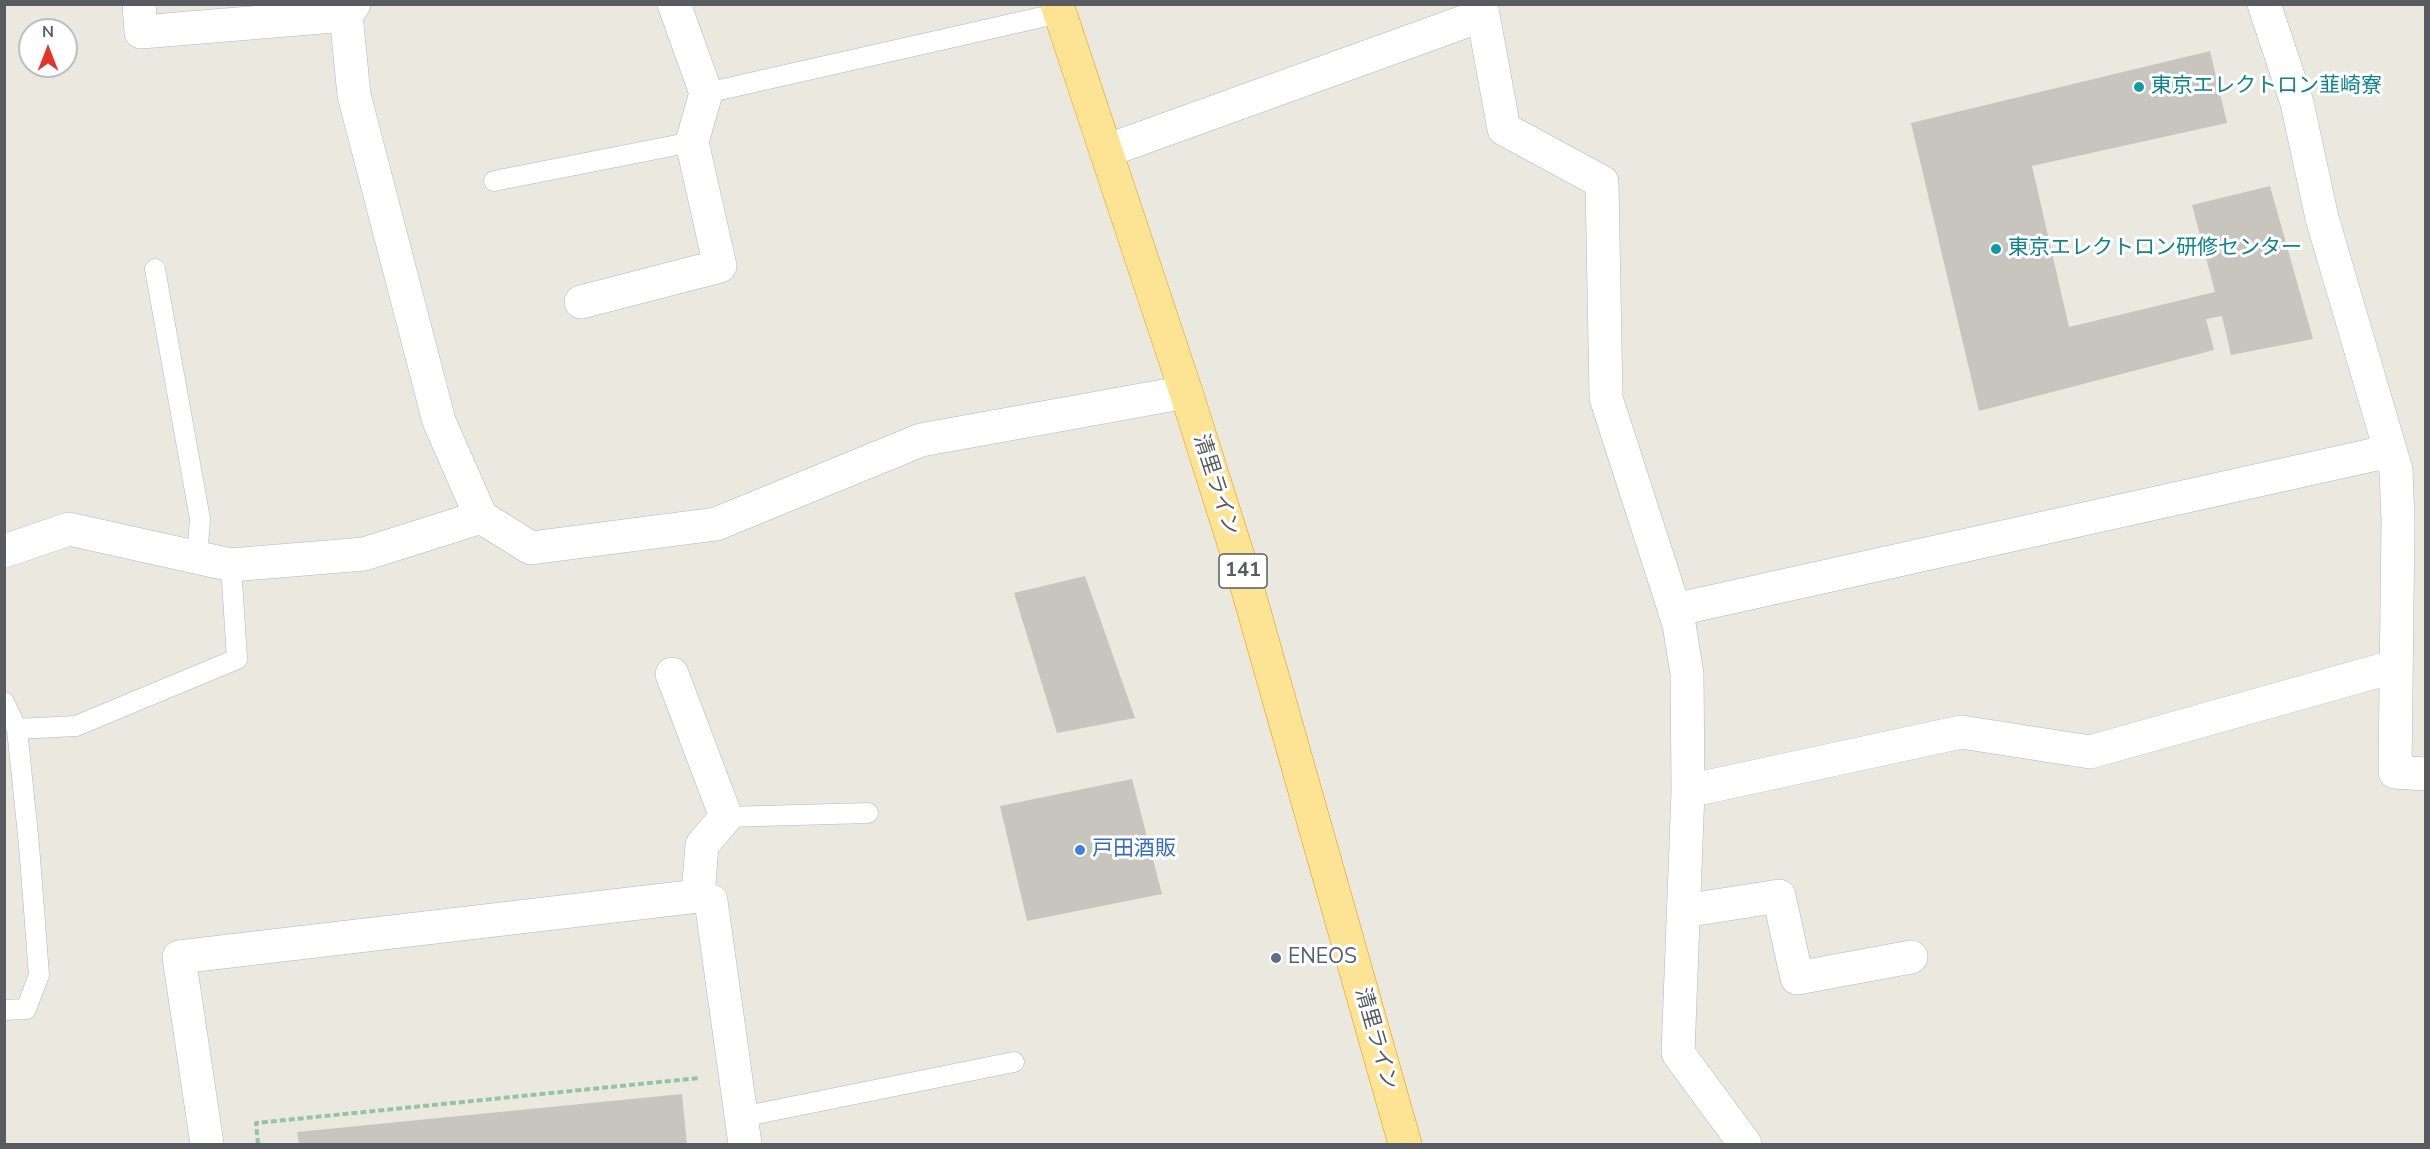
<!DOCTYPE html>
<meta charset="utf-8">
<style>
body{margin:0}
#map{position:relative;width:2430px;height:1149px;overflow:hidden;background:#ebe8df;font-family:"Nunito Sans",sans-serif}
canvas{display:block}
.frame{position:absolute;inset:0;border:6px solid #585c60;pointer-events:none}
.north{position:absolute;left:18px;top:18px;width:60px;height:60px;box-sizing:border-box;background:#fff;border:2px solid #bcbebf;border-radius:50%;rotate:0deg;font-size:16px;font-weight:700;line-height:24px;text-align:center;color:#585c60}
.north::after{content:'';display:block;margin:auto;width:21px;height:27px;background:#e7322a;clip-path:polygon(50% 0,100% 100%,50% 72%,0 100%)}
</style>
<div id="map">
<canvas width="2430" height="1149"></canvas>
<div class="frame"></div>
<div class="north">N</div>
</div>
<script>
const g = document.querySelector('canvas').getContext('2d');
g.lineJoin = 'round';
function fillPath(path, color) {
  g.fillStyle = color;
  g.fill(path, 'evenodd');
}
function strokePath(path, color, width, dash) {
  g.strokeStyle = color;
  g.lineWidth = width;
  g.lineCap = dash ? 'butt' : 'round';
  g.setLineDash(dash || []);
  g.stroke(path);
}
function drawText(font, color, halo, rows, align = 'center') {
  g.font = font + ' "Nunito Sans","Noto Sans JP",sans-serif';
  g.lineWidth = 6;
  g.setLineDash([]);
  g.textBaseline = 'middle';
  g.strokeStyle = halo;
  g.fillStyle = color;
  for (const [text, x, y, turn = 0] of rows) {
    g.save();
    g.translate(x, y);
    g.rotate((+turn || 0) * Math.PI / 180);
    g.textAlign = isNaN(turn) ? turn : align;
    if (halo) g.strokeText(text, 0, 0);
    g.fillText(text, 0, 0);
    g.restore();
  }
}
const building = new Path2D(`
 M2210,51L2227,123L2032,166L2069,327L2215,292L2192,205L2270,186L2313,339L2231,355L2222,316L2206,319L2214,350L1979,411L1911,123Z
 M1085,576L1135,718L1057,733L1014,593Z
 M1132,779L1162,894L1027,921L1000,806Z
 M682,1094L687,1144H299L297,1132Z`);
const path = new Path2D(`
 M258,1144L256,1123L699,1078`);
const service = new Path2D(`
 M706,93L1060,13
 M494,181L692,142
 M155,269L200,519L197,558
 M4,702L17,729L29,845L39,975L26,1009L4,1010
 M17,729L76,726L237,659L231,565
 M726,817L868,813
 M741,1117L1014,1062`);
const minor = new Path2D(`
 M139,4L141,32L346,15
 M354,4L346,15L354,95L439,421L481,517
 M1481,4L1504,129L1602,182L1606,398L1679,624L1687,674L1688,791L1678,1053L1745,1144
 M2264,4L2297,103L2322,218L2396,470L2398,521L2395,772L2426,774
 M1106,151L1483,15
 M581,302L720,266L692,142L706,93L674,4
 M4,551L69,529L231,565L364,554L481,517L531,548L716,524L921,440L1186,392
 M1674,610L2390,451
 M672,674L726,817L702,845L698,896L711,901L745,1144
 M1688,791L1961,732L2090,752L2396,666
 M1684,911L1779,896L1797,978L1911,957
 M207,1144L179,957L698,896`);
const trunk = new Path2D(`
 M1057,4L1186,392L1242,569L1405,1144`);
const markers = [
 [2139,87,6,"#0f9aa8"],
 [1996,249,6,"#0f9aa8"],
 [1080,850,6,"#3f7fe0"],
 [1276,958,6,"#5c6f8a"]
];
const shields = [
 [1243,571,48]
];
const shieldNames = [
 ["141",1243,571]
];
const cultureNames = [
 ["東京エレクトロン韮崎寮",2151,87],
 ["東京エレクトロン研修センター",2008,249]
];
const streetNames = [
 ["清里ライン",1215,485,72],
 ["清里ライン",1375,1039,74]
];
const shopNames = [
 ["戸田酒販",1092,850]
];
const serviceNames = [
 ["ENEOS",1288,958]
];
fillPath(building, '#c8c5be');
strokePath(service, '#b2b6ba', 21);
strokePath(minor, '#b2b6ba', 34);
strokePath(trunk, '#e89902', 34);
strokePath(path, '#94c4a0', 4, [6, 3]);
strokePath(service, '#fff', 20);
strokePath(minor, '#fff', 33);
strokePath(trunk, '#fde394', 33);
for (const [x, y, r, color] of markers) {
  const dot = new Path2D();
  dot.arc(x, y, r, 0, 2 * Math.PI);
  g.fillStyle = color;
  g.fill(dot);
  strokePath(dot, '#fff', 2);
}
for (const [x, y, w] of shields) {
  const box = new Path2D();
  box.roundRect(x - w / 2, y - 17, w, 34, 4.5);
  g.fillStyle = '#fff';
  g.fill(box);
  strokePath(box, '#585c60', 1.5);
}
drawText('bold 20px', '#585c60', null, shieldNames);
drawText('21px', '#0d838f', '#fff', cultureNames, 'left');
drawText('21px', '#585c60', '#fff', streetNames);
drawText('21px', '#366cbe', '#fff', shopNames, 'left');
drawText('21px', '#4e5e75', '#fff', serviceNames, 'left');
</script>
